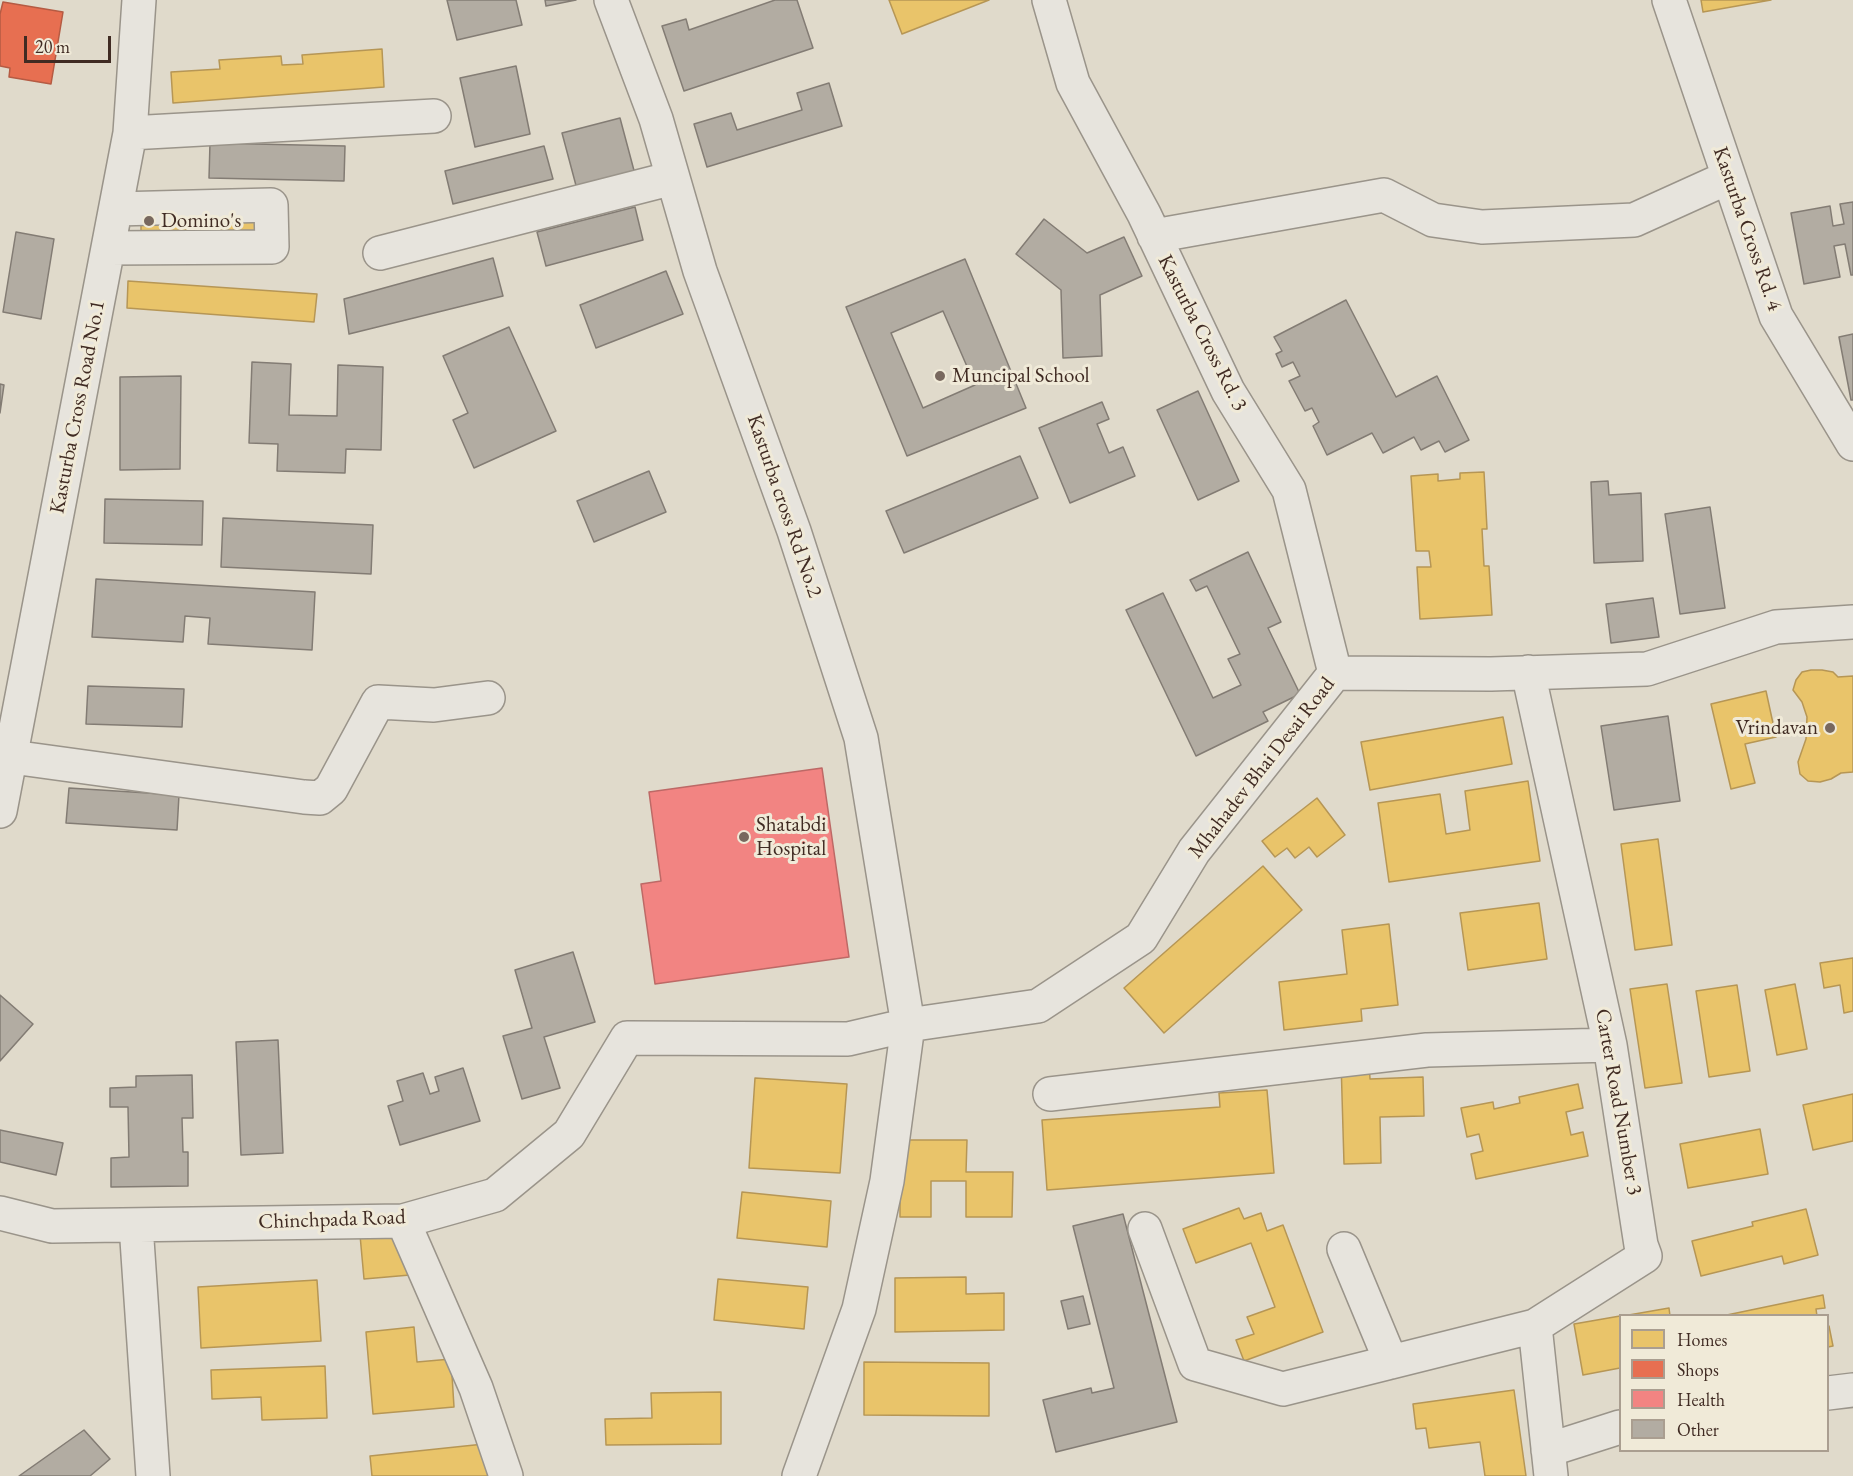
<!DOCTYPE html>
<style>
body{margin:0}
#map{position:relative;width:1853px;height:1476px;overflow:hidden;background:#e0dacb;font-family:"EB Garamond",serif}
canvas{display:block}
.legend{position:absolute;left:1619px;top:1314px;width:210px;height:138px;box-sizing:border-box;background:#f0ead8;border:2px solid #aa9e90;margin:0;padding:8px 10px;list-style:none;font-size:18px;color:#402b23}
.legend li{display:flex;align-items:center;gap:12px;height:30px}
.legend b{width:30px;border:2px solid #aa9e90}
.scale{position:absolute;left:24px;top:36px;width:87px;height:27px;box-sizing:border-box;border:3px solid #402b23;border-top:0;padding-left:8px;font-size:18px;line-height:21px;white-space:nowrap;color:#402b23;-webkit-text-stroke:4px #f0ead8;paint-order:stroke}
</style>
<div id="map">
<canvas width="1853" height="1476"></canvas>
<ul class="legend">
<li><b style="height:16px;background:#e9c46a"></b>Homes</li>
<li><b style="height:16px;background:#e76f51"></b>Shops</li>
<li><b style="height:16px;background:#f28482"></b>Health</li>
<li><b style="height:16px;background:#b2aca2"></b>Other</li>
</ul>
<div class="scale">20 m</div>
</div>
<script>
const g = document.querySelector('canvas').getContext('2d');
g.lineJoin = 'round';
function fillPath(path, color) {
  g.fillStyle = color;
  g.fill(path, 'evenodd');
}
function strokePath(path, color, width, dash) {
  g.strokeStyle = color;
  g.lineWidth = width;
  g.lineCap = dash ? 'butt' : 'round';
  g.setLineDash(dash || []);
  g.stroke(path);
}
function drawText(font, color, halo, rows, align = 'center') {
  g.font = font + ' "EB Garamond",serif';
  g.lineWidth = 6;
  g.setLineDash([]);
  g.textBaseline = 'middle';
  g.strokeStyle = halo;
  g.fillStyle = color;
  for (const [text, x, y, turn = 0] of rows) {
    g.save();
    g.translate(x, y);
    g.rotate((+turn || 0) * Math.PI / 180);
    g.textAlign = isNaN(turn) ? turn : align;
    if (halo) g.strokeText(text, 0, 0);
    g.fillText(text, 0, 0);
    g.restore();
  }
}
const homes = new Path2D(`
 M889,0H989L902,34Z
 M1701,0H1771L1703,12Z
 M382,49L384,87L173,103L171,72L220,69L219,60L281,56L282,65L303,64L302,55Z
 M261,210V238L141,237V212Z
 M128,281L317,294L314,322L127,308Z
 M1484,472L1487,529H1482L1484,566H1489L1492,615L1420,619L1417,567H1431L1429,551H1416L1411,476L1438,474V481L1460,479V473Z
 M1811,670H1822L1833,672L1838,677L1853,676V772L1841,773L1831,779L1820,782L1808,781L1800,774L1798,762L1806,739L1807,717L1802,702L1793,690L1796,680L1802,672Z
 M1766,691L1776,737L1745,744L1755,783L1731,789L1711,704Z
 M1503,717L1512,764L1370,790L1361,742Z
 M1528,781L1540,861L1389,882L1378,803L1440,794L1446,834L1470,830L1465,791Z
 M1317,798L1345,835L1317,857L1309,847L1295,858L1287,848L1275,857L1262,841Z
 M1658,839L1672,945L1635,950L1621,844Z
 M1263,866L1302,910L1164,1033L1124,988Z
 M1539,903L1547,959L1468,970L1460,913Z
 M1389,924L1398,1005L1361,1009L1362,1021L1284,1030L1279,982L1347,974L1342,930Z
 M1853,958V1011L1844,1013L1840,985L1824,988L1820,963Z
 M1667,984L1682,1083L1645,1088L1630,989Z
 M1795,984L1807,1049L1777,1055L1765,990Z
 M1737,985L1750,1071L1709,1077L1696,991Z
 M1341,1061H1369L1370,1079L1423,1077L1424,1116L1380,1117L1381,1163L1344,1164Z
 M755,1078L847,1084L840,1173L749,1168Z
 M1578,1084L1583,1108L1566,1112L1571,1135L1583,1132L1588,1156L1476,1179L1471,1154L1483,1151L1479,1134L1467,1137L1461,1108L1493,1102L1494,1109L1520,1103L1519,1097Z
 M1267,1090L1274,1173L1047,1190L1042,1120L1220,1107L1219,1093Z
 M1853,1094V1141L1813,1150L1803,1105Z
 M1760,1129L1768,1174L1688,1188L1680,1144Z
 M900,1140H967L966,1172H1013L1012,1217H966V1181H931V1217H900Z
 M742,1192L831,1201L827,1247L737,1238Z
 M1239,1208L1244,1219L1261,1213L1267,1231L1283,1225L1323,1332L1244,1361L1236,1340L1254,1334L1247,1317L1275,1307L1251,1243L1196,1263L1183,1229Z
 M1806,1209L1818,1255L1784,1264L1782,1256L1701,1276L1692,1241L1753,1226L1752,1222Z
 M406,1231L410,1275L364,1279L360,1235Z
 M966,1277V1294L1004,1293V1330L895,1332V1278Z
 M718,1279L808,1287L804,1329L714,1320Z
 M317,1280L321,1341L201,1348L198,1287Z
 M1823,1295L1825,1308L1816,1309L1817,1316H1722Z
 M1669,1308L1670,1316H1623Z
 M1620,1316V1368L1583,1375L1574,1324Z
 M1828,1326H1829L1833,1346L1828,1347Z
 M414,1327L417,1362L451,1359L454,1407L373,1414L366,1332Z
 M864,1362L989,1363V1416L864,1415Z
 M325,1366L327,1418L262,1420L261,1397L212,1399L211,1370Z
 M1514,1390L1526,1476H1485L1480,1442L1429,1448L1426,1428L1416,1429L1413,1404Z
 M721,1392V1444L606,1445L605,1419L652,1418L651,1393Z
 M484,1444L488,1476H372L370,1456Z`);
const shops = new Path2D(`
 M3,2L63,12L51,84L9,77L10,68L0,66V14Z`);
const health = new Path2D(`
 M822,768L849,957L655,984L641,884L661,881L649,792Z`);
const building = new Path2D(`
 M447,0H516L522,25L457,40Z
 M545,0H576L546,6Z
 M775,0H797L813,48L684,91L662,26L686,19L689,30Z
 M516,66L530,134L475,147L460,78Z
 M829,83L842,126L707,167L694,124L731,113L737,130L802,110L797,93Z
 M620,118L636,178L578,193L562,133Z
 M210,143L345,146L344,181L209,178Z
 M544,146L553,179L453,204L445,171Z
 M1853,202V275H1851L1845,244L1834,246L1840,277L1804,284L1791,213L1830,206L1833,226L1844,224L1840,204Z
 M635,207L643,240L546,266L537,232Z
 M1044,219L1087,253L1124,237L1142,276L1100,295L1102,356L1063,358L1061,290L1016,254Z
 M16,232L54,239L41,319L3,312Z
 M493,258L503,296L349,334L344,299Z
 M965,259L1026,408L907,456L846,307ZM943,311L975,385L923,408L891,333Z
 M666,271L683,314L596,348L580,305Z
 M1346,300L1396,397L1437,376L1469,440L1445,452L1439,441L1421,450L1414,437L1383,453L1372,433L1327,455L1313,426L1319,422L1312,408L1305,411L1289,381L1300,376L1293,362L1282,367L1276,354L1282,351L1274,337Z
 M509,327L556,431L474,468L453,420L468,413L443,356Z
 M1853,334V400H1851L1839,337Z
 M252,362L291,364L289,415L337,416L338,365L383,367L381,450L346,449L345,473L277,471L278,444L249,443Z
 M181,376L180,469L120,470V377Z
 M0,384L4,385L0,413Z
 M1198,391L1239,481L1198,500L1157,410Z
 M1102,402L1109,419L1097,424L1109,453L1123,447L1135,476L1070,503L1039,428Z
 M1020,456L1038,498L904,553L886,511Z
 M649,471L666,512L594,542L577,501Z
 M1608,481L1609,495L1641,493L1643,561L1594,563L1591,482Z
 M105,499L203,501L202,545L104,543Z
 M1710,507L1725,608L1680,614L1665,514Z
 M223,518L373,525L371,574L221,567Z
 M1248,552L1281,622L1268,628L1300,694L1263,712L1268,721L1196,756L1126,610L1163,593L1213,698L1241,685L1228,659L1240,654L1207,586L1196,591L1190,580Z
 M96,579L315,592L312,650L208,644L210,618L185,616L183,642L92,637Z
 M1653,598L1659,637L1611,643L1606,604Z
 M88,686L184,689L182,727L86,724Z
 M1668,716L1680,801L1614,810L1601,726Z
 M69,788L179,795L177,830L66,823Z
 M573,952L595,1022L544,1037L560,1088L522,1099L503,1036L532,1028L515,970Z
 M0,995L33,1024L0,1061Z
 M278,1040L283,1153L241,1155L236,1042Z
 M463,1068L480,1121L400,1145L388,1106L403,1101L397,1081L423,1073L430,1094L439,1091L435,1077Z
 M192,1075L193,1118H182L183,1152H188V1186L111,1187V1158L129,1157L128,1107H110V1088L136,1087V1076Z
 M0,1130L63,1143L56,1175L0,1162Z
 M1123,1214L1177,1422L1056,1452L1043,1400L1091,1388L1092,1393L1114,1388L1073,1226Z
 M1083,1296L1090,1324L1068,1329L1061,1301Z
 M84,1430L110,1459L90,1476H19Z`);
const minor = new Path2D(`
 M611,0L656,119L700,271L794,531L861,738L908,1025L887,1181L859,1309L799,1476
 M1049,0L1073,83L1144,214L1228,391L1289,490L1335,673
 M1669,0L1776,316L1853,444
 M130,133L434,116
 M1154,236L1384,195L1433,220L1482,227L1634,220L1729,177
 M109,248L272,247L271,205L116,209
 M380,253L673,178
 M1528,672L1610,1045L1641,1245L1645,1256L1535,1326L1551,1476
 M12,757L304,797L320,798L331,789L378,702L434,705L488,698
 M0,811L130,133L139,0
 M1050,1094L1427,1050L1610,1045
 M0,1213L52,1226L403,1221L495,1195L569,1134L627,1038L848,1039L908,1025L1038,1006L1141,938L1194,851L1335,673L1491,674L1647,669L1776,627L1853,622
 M403,1221L476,1388L506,1476
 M136,1225L153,1476
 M1145,1229L1195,1364L1283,1389L1535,1326
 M1344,1249L1391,1362
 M1828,1393L1853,1390
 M1548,1450L1620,1427`);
const markers = [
 [149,221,6,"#78685e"],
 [940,376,6,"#78685e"],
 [1830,728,6,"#78685e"],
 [744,837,6,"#78685e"]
];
const poiNames = [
 ["Domino's",161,221],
 ["Muncipal School",952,376],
 ["Vrindavan",1818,728,"right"],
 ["Shatabdi",756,825],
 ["Hospital",756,849]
];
const streetNames = [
 ["Kasturba Cross Rd. 4",1747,229,71],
 ["Kasturba Cross Rd. 3",1202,333,63],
 ["Kasturba Cross Road No.1",78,407,-79],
 ["Kasturba cross Rd No.2",784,506,71],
 ["Mhahadev Bhai Desai Road",1262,768,-52],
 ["Carter Road Number 3",1618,1102,80],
 ["Chinchpada Road",332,1220,-2]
];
fillPath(homes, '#e9c46a');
strokePath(homes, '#b69655', 1.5);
fillPath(shops, '#e76f51');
strokePath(shops, '#b55b43', 1.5);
fillPath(health, '#f28482');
strokePath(health, '#bd6966', 1.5);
fillPath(building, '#b2aca2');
strokePath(building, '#837c74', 1.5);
strokePath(minor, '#9a948a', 36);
strokePath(minor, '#e7e4dd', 33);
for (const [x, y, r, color] of markers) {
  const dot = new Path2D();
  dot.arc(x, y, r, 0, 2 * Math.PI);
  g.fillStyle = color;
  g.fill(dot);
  strokePath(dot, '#f0ead8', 2);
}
drawText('21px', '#402b23', '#f0ead8', poiNames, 'left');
drawText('21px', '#402b23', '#f0ead8', streetNames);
</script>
